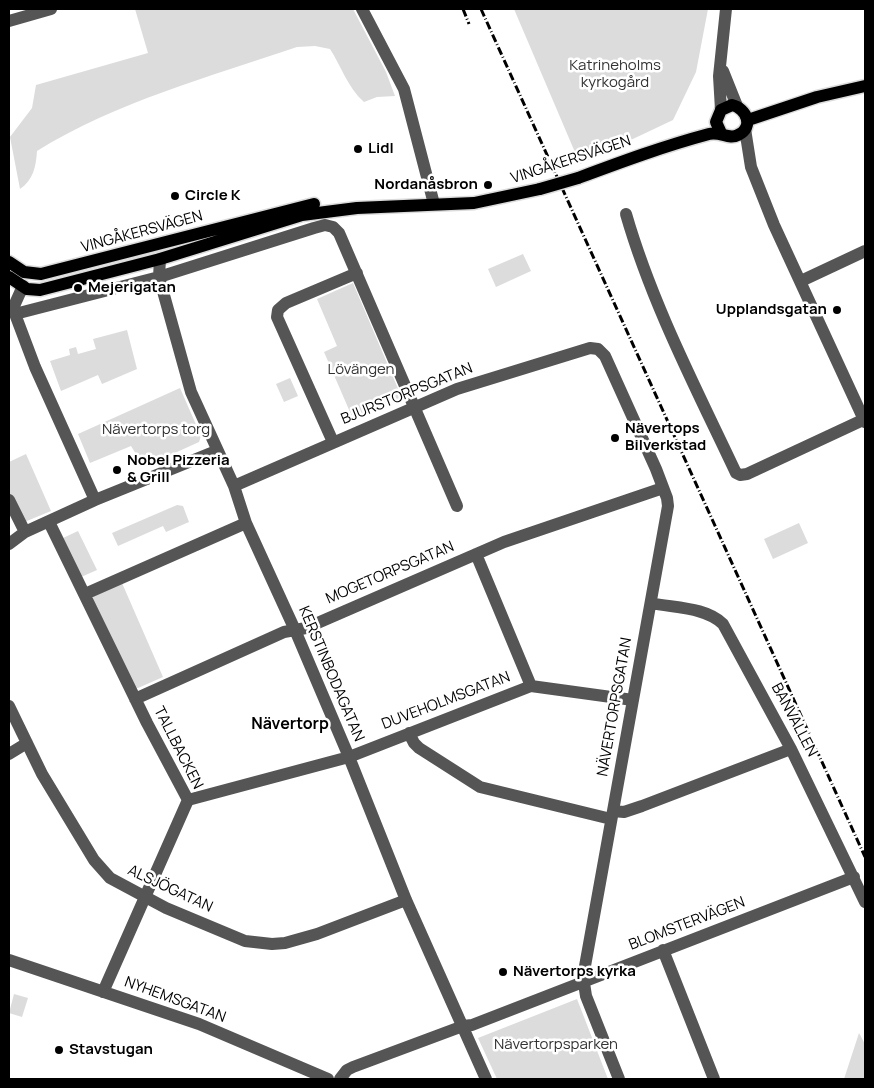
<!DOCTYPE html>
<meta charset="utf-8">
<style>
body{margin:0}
#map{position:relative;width:874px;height:1088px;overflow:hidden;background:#fff;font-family:Manrope,sans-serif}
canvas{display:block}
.frame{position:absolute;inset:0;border:10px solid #000;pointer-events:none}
</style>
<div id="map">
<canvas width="874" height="1088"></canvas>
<div class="frame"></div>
</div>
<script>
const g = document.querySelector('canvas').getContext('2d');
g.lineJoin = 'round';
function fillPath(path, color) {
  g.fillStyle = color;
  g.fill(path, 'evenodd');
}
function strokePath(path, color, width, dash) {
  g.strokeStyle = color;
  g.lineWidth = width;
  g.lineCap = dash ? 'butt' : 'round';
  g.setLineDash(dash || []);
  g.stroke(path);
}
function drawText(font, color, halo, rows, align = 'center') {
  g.font = font + ' Manrope,sans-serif';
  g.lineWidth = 5;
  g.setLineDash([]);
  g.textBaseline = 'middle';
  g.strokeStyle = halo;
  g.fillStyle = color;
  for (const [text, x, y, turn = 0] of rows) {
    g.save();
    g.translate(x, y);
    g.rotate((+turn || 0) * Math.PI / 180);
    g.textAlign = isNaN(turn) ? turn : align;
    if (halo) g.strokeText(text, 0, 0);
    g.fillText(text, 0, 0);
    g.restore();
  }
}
const green = new Path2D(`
 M135,9H353L386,72L395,96L377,97L364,102C348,88 341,66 330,49L315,46L297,47C209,77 116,102 37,151C36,167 33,180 20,189L10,137L32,108L36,85L148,53Z
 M514,9H708L696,72L673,120L580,164Z
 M523,254L531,271L496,287L488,269Z
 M353,283L402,398L353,419L324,352L337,346L317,299Z
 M127,330L137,369L102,384L98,375L61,391L50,361L70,355L69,349L76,347L78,354L96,349L93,339Z
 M290,378L298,396L284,402L276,384Z
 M180,388L201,436L199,442L144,467L131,446L90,463L78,434Z
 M26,454L51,511L22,523L9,493V462Z
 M177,505L183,506L189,522L166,532L163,526L118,546L112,533Z
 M799,523L808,543L773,559L764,539Z
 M78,531L97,570L81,577L63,538Z
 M122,583L163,677L138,688L132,687L92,601L94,595Z
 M14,994L28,998L22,1017L9,1013Z
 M577,999L608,1079H497L478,1038Z
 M859,1033L865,1044V1079H844Z`);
const minor = new Path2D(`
 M362,9L404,89L434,204
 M9,21L51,9
 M723,71L737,106
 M721,110L719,76L726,9
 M745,129L751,167L774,225L865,422
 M626,214C652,304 696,388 736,473L740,475L747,474L865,419
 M160,259L159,277L191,392L234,486L246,523L295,630L349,757L406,900L486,1079
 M801,281L865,251
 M23,286L14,306L15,314L35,367L95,500
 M15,314L159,277L314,228L325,225L333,227L339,233L457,506
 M333,442L277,317L278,310L286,303L357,273
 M234,486L457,389L590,348L598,349L605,356L656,469L667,498L668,506L585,966L584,983L586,996L619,1079
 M9,500L25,532
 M49,522L147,723L188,800L103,992
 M9,544L25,532L95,500L216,451
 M476,554L531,686
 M85,594L246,523
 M651,603C674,608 706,607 723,624L791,749L865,902
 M135,699L284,632L306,628L504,542L663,488
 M9,706L42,774L94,860L110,878L166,908L245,941L272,944L285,943L317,934L406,900
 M409,733L414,743L419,748L480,787L611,819
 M9,754L27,743
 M188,800L349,757L531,686L633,700
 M613,811L624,812L642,806L791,749
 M663,950L714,1079
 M9,960L199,1024L328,1079
 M340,1079L347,1070L353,1067L463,1026L472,1025L854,877`);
const major = new Path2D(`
 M748,120L817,97L865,86
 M578,178C621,162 664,146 709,134C720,131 729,140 738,135C755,127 746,108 732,105L721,110L716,122L721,133
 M9,262L24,272L41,274L314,204
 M9,277L27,289L40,290L160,259L302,215L357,208L474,203L540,189`);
const rail = new Path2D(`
 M463,9L469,24
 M481,9L865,857`);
const majorBridge = new Path2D(`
 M540,189L578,178`);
const markers = [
 [358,149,5,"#000"],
 [488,185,5,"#000"],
 [175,196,5,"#000"],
 [78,288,5,"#000"],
 [837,310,5,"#000"],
 [615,438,5,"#000"],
 [117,470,5,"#000"],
 [503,972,5,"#000"],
 [59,1050,5,"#000"]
];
const parkNames = [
 ["Katrineholms",615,66],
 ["kyrkogård",615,83],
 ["Lövängen",361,370],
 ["Nävertorps torg",156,430],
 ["Nävertorpsparken",556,1045]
];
const poiNames = [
 ["Lidl",368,149],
 ["Nordanåsbron",478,185,"right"],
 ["Circle K",185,196],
 ["Mejerigatan",88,288],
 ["Upplandsgatan",827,310,"right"],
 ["Nävertops",625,429],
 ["Bilverkstad",625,446],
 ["Nobel Pizzeria",127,461],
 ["& Grill",127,478],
 ["Nävertorps kyrka",513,972],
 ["Stavstugan",69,1050]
];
const streetNames = [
 ["VINGÅKERSVÄGEN",571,160,-18],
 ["VINGÅKERSVÄGEN",142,232,-15],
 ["BJURSTORPSGATAN",407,394,-22],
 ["MOGETORPSGATAN",390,573,-23],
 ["KERSTINBODAGATAN",331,674,67],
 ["DUVEHOLMSGATAN",446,701,-21],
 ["NÄVERTORPSGATAN",615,707,-80],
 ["BANVALLEN",794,720,62],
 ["TALLBACKEN",178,748,63],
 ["ALSJÖGATAN",170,889,25],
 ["BLOMSTERVÄGEN",687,924,-21],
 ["NYHEMSGATAN",175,1000,20]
];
const neighbourhoodNames = [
 ["Nävertorp",290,725]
];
fillPath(green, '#dcdcdc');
strokePath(major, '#dbdbdb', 15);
strokePath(minor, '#555', 12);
strokePath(major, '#000', 12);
strokePath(rail, '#000', 3, [8, 2.5, 1, 2.5]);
strokePath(majorBridge, '#dbdbdb', 15, []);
strokePath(majorBridge, '#000', 12);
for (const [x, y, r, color] of markers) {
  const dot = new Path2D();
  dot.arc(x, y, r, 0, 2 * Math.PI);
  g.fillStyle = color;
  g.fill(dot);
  strokePath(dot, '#fff', 2);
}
drawText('15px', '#333', '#fff', parkNames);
drawText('bold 15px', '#000', '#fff', poiNames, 'left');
drawText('15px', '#000', '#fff', streetNames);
drawText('bold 16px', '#000', '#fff', neighbourhoodNames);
</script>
